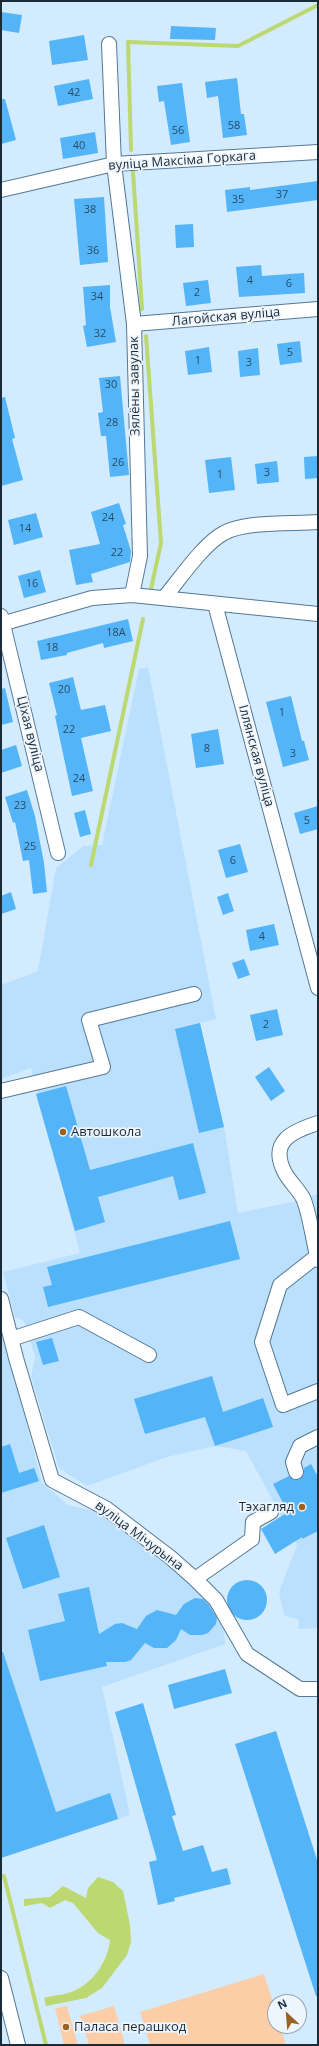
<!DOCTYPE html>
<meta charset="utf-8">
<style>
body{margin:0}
#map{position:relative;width:319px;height:2046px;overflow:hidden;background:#d3ebff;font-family:"Open Sans",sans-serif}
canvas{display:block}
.frame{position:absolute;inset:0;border:2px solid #1a2a36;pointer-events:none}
.north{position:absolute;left:267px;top:1994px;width:40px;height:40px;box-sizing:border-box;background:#eef6fd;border:1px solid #99a4ad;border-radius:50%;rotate:334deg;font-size:11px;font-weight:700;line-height:16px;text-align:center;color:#1a2a36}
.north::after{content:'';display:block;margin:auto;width:14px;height:18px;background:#9c6022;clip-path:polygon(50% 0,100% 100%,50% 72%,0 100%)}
</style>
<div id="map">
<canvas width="319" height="2046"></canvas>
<div class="frame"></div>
<div class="north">N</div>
</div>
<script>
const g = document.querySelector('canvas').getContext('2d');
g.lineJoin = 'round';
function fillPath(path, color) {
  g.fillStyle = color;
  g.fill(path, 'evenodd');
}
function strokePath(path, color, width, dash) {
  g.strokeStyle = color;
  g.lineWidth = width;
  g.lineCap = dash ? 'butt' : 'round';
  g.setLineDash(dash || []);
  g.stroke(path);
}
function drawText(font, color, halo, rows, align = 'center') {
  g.font = font + ' "Open Sans",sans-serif';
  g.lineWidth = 3.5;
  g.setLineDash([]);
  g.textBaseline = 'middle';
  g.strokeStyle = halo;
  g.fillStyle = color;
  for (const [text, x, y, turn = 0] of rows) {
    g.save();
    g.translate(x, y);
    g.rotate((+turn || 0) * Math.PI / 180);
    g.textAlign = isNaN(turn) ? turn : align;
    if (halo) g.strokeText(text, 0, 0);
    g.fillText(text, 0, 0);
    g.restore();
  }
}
const built = new Path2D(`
 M148,667L216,1019L200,1023L224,1127L238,1213L292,1202L318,1194V1628L298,1629L299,1620L284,1615L279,1592L297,1545L246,1451L215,1446L167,1457L87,1486L59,1468L31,1377L35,1357L24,1321L15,1317L3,1272L80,1253L31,1068L1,1079V985L38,971L56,868L83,846L102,845L139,669Z
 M1,1325L42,1483L68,1505L98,1512L155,1554L213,1605L224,1632L225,1644L102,1687L130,1815L1,1858Z`);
const green = new Path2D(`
 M264,1974L275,2009V2026H280L286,2045H150L140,2012Z
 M67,2006L78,2045H64L55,2008Z
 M114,2006L125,2045H89L80,2016Z`);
const water = new Path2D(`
 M98,1877L113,1882L123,1891L130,1925L131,1942L127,1955L102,1988L86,1998L46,2006L44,1998C54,1995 65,1995 74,1991C93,1983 108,1961 110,1940L98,1933L73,1903L65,1900L50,1908L42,1903L24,1906V1899L50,1897L63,1886L86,1898L88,1888Z`);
const stream = new Path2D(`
 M131,150L128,42L238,46L318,5
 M133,172L142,309
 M146,336L161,543L151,589
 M91,865L143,619
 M4,1876L46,2045`);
const building = new Path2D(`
 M1,12L22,15L19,33L1,30Z
 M171,26L216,28L215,40L170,39Z
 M84,35L88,60L52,65L49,41Z
 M237,78L241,114H244L247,135L223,138L218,96L207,98L205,82Z
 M89,79L93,99L58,106L54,86Z
 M182,83L190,142L171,145L164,101L159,102L157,86Z
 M1,99H5L16,140L1,144Z
 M95,132L98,153L63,159L60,138Z
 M318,181V200L227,212L225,190L250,187V190Z
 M104,197L108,262L80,265L74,199Z
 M193,224L194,247L176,248L175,225Z
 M261,265L262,276L304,273L305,293L239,297L236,267Z
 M208,280L211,303L186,306L183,283Z
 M110,285V307L116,342L87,347L83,326L86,325L83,287Z
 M300,341L302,362L280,365L277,344Z
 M209,347L212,372L188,375L185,351Z
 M258,348L260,375L240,377L238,351Z
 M120,376L129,475L110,477L106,436H101L98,413L103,412L99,378Z
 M5,397L15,438L12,439L23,480L1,486V398Z
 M318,456V478L305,479L304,457Z
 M231,457L235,490L209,493L205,460Z
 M277,461L279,482L257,484L255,464Z
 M119,503L126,524L123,525L131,551L130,562L91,574L93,582L76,585L69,550L100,544L91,512Z
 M36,513L43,537L14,545L8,520Z
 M40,570L46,592L24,598L18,576Z
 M128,619L133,641L104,648L103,643L67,653V655L41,660L37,641Z
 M73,677L81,710L105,705L111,731L81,738L93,791L72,796L55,716L57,715L49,683Z
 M5,688L13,722L1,725V689Z
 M291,696L302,741H304L309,760L283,767L266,702Z
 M218,729L224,764L196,768L191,734Z
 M16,745L22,766L1,773V750Z
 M27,790L35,816L44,863L47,892L33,894L29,860L23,861L15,822L13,823L5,797Z
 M318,806V829L300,834L294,813Z
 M85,810L91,834L80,837L74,813Z
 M240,844L248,872L226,878L218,850Z
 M11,892L16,909L1,914V896Z
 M228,893L234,911L223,915L217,897Z
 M274,924L279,945L250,951L246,930Z
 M244,959L250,975L238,979L232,963Z
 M277,1009L283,1035L256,1041L250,1015Z
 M200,1023L224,1127L199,1133L175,1029Z
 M269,1067L285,1091L271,1101L255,1077Z
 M66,1086L90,1170L193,1143L206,1193L179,1200L173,1176L98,1197L105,1222L75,1231L36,1094Z
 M230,1221L240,1259L48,1307L43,1287L52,1285L47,1267Z
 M52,1338L59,1361L43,1365L36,1342Z
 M212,1376L223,1412L263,1398L273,1427L215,1446L205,1417L145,1434L134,1399Z
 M10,1444L19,1473L34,1468L39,1481L1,1493V1447Z
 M311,1464L318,1477V1531L302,1539V1537L275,1554L261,1529L288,1512L273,1484L289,1476L294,1480H299L304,1474V1468Z
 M44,1525L60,1577L23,1589L6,1538Z
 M227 1600a20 20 0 1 1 40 0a20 20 0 1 1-40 0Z
 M89,1587L99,1634L115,1624L122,1623L137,1629L146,1616L157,1610L176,1615L184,1604L195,1598L203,1599L209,1605L217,1618L216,1624L208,1633L202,1635H190L181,1629L176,1640L167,1648H154L145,1643L131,1660L125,1662H106L107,1666L40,1681L28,1630L65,1621L58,1594Z
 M1,1652H3L56,1812L110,1793L118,1819L1,1858Z
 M225,1669L232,1693L174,1709L168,1685Z
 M143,1703L176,1815L172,1816L183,1851L203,1845L212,1872L227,1868L231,1884L174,1898L175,1901L158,1905L149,1862L157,1860L115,1712Z
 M276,1731L318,1863V1996H316L235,1744Z`);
const minor = new Path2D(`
 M109,44L114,164L134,324L140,556L132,595
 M1,190L114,164L318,152
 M134,324L318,309
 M164,598C179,580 204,543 224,533C246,521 292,524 318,522
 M215,604L318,988
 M1,616L58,853
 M1,624L92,598L132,595L318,614
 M1,1091L103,1067L89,1020L194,994
 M318,1123C293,1131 268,1141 285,1173C290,1182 298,1189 303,1198C309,1210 314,1245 318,1260
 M317,1256L280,1285L262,1342L283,1405L318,1391
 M1,1299L16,1358L52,1480L107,1509L170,1557L195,1579L216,1600L247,1654L300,1689H318
 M11,1339L79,1317L149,1355
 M296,1472L293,1462L300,1446L318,1437
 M195,1579L252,1539L253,1522L271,1512
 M1,1978L18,2045`);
const markers = [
 [63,1132,4,"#9c6022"],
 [302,1507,4,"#9c6022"],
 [66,2027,4,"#9c6022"]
];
const numberNames = [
 ["42",74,93],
 ["58",234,126],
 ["56",178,131],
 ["40",79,146],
 ["37",282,195],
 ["35",238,200],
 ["38",90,210],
 ["36",93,251],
 ["4",250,281],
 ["6",289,284],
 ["2",197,293],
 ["34",97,297],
 ["32",100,334],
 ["5",290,353],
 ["1",198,361],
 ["3",249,363],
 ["30",111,385],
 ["28",112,423],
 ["26",118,463],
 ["3",267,473],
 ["1",220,475],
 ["24",108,518],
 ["14",25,529],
 ["22",117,553],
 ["16",32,584],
 ["18А",116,633],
 ["18",52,648],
 ["20",64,690],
 ["1",282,713],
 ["22",69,730],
 ["8",207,749],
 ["3",293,754],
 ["24",79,779],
 ["23",20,806],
 ["5",307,821],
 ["25",30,847],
 ["6",233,861],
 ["4",262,937],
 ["2",266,1025]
];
const streetNames = [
 ["вуліца Максіма Горкага",182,161,-4],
 ["Лагойская вуліца",226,317,-5],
 ["Зялёны завулак",135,386,-91],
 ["Ціхая вуліца",30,734,76],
 ["Іллянская вуліца",256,756,75],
 ["вуліца Мічурына",139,1536,37]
];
const poiNames = [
 ["Автошкола",71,1132],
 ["Тэхагляд",294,1507,"right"],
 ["Паласа перашкод",74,2027]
];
fillPath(built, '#bae0fe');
fillPath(green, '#fbcea8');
fillPath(water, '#bbd871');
strokePath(stream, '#bbd871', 4);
fillPath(building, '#53b4f7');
strokePath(minor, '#537895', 16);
strokePath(minor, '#fff', 14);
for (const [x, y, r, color] of markers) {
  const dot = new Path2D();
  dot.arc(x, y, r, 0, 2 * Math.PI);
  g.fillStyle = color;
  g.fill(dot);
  strokePath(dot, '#eef6fd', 1.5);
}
drawText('11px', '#284c66', null, numberNames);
drawText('13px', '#1a2a36', '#eef6fd', streetNames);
drawText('13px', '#1a2a36', '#eef6fd', poiNames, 'left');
</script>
